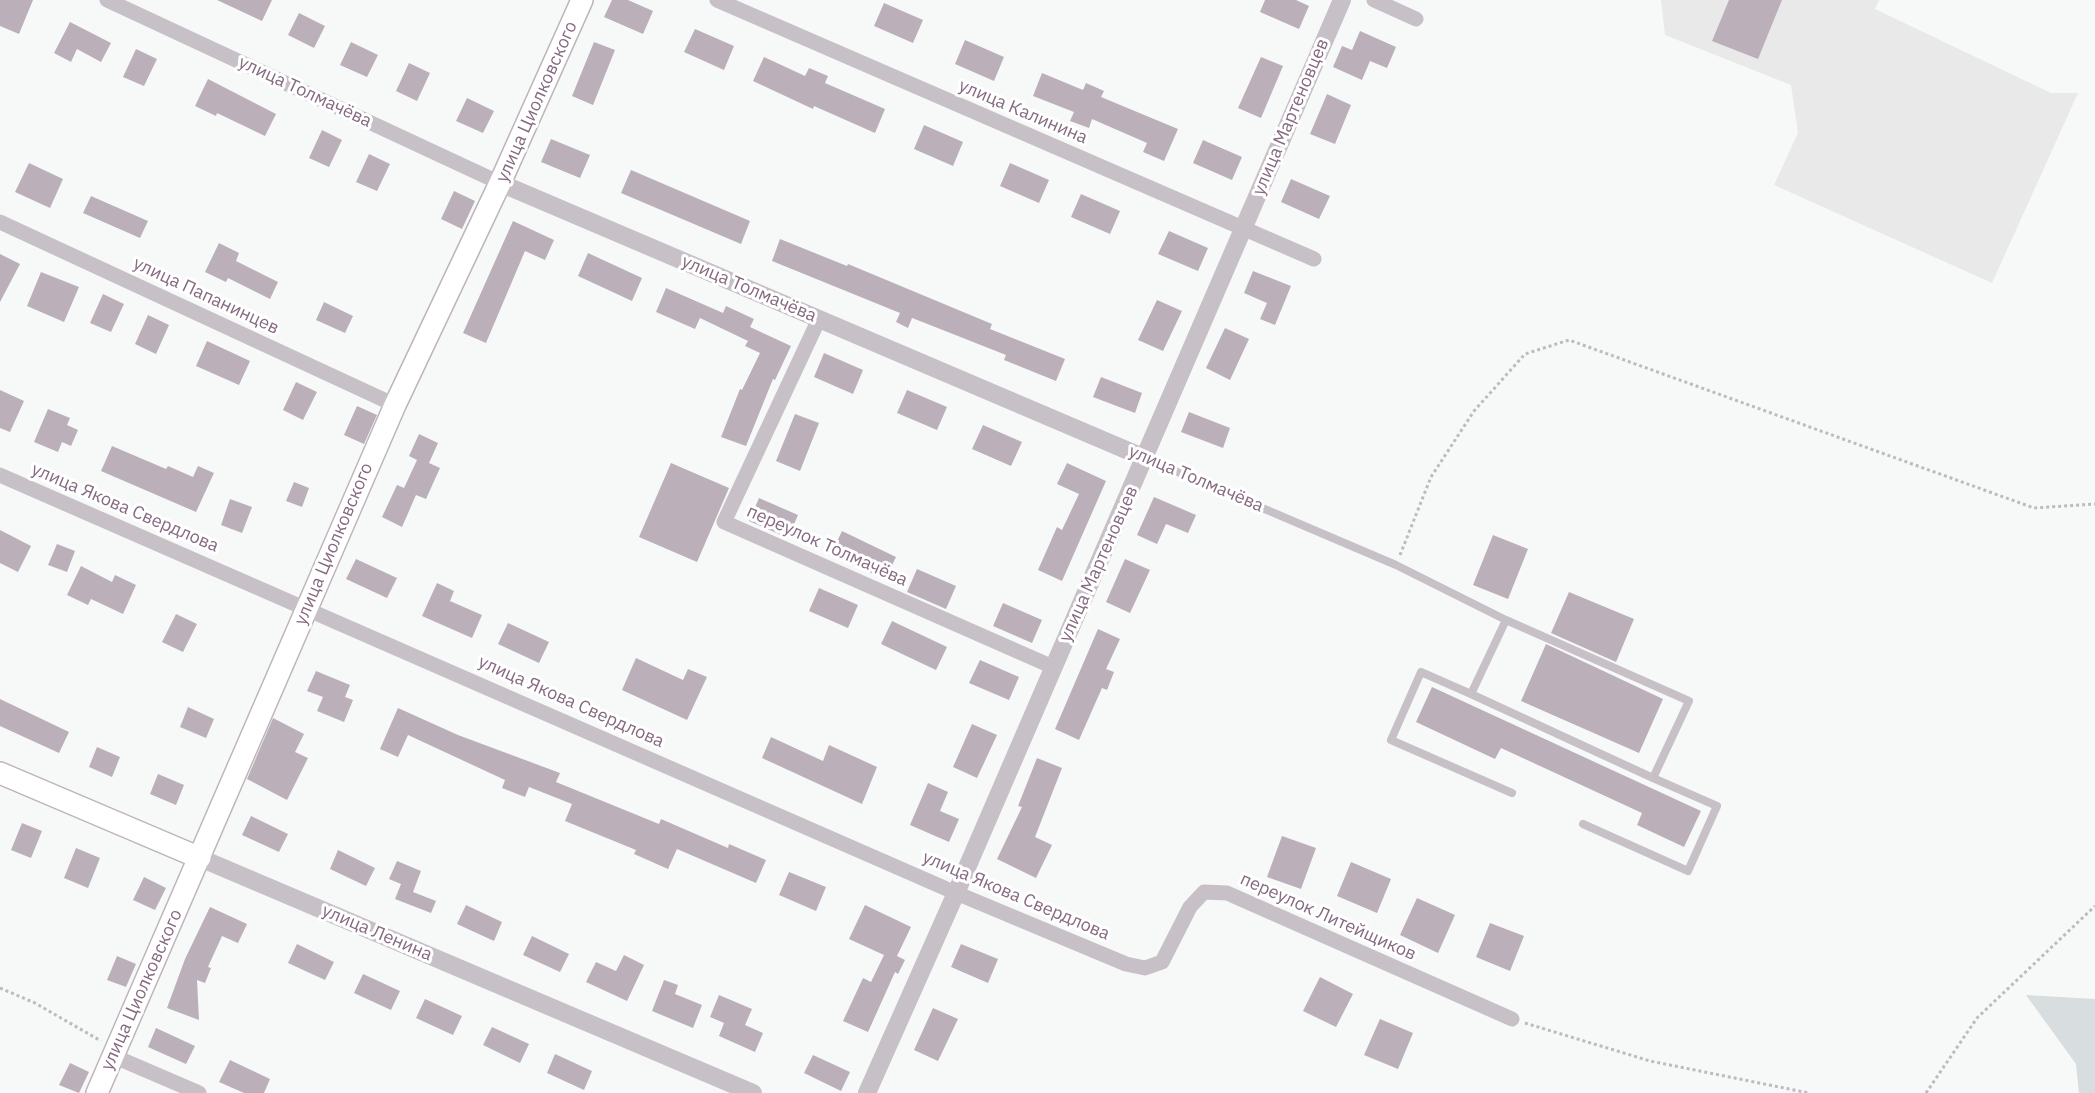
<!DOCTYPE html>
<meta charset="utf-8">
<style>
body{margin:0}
canvas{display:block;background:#f6f9f8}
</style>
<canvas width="2095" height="1093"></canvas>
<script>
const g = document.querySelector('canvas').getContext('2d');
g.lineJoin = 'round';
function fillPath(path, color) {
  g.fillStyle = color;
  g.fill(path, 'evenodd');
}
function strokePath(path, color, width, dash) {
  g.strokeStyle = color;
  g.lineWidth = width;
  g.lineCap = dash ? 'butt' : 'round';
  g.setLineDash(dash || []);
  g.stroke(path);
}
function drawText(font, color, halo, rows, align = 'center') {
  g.font = font + ' "IBM Plex Sans",sans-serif';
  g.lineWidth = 6;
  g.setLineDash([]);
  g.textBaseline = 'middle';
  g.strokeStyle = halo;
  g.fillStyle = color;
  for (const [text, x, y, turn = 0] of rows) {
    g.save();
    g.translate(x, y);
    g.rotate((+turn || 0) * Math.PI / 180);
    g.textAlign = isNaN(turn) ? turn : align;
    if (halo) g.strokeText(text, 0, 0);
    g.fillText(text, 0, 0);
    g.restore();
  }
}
const built = new Path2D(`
 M1661,0H1879L1875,9L2051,93H2078L1992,283L1774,185L1798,133L1791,85L1665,35Z`);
const green = new Path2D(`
 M2026,995L2095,999V1093H2079L2076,1064Z`);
const building = new Path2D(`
 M0,0H33L19,34L0,26Z
 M217,0H272L262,21Z
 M612,0H628L653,11L643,34L604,17Z
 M1265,0H1296L1309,6L1299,29L1260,12Z
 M1729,0H1782L1758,59L1712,41Z
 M884,3L923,20L913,43L874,26Z
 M299,13L325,26L314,48L288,35Z
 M70,22L111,43L101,62L77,49L71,62L54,53Z
 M695,29L734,46L724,70L684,52Z
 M1360,31L1396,47L1387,68L1370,61L1362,80L1333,67L1342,46L1352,50Z
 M965,40L1004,57L994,81L955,64Z
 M351,42L378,55L367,77L340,65Z
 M594,42L615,50L593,105L572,96Z
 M136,49L157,59L144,86L123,77Z
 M764,57L805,76L809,68L828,76L825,83L885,109L875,133L814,106L813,109L753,81Z
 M1261,57L1283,66L1261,118L1238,108Z
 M409,63L430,73L417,101L396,91Z
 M1042,73L1083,90L1086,83L1104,91L1101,97L1178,129L1164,161L1143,152L1147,143L1092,119L1089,128L1070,121L1074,112L1033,96Z
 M208,79L276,114L265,136L217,113L216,116L195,106Z
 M1327,94L1351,105L1335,144L1310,134Z
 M467,98L494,111L483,133L456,121Z
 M924,125L963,142L953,166L914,149Z
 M322,130L342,140L329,167L309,158Z
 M551,139L590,155L580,178L541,162Z
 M1203,140L1242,157L1232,180L1193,163Z
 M369,154L390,164L377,191L356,182Z
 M29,163L63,179L50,208L15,192Z
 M1010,163L1049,180L1039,203L1000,186Z
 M631,170L750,221L741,244L621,193Z
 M1291,179L1330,196L1319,219L1281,202Z
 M454,191L475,201L462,229L441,219Z
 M1081,194L1120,211L1110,234L1071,217Z
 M91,196L148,221L140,238L83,213Z
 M513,221L554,240L545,260L525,251L486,343L463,333Z
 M1169,231L1208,248L1198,271L1158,254Z
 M780,239L847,266L848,264L992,324L990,329L1065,359L1056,381L1004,360L1006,355L925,323L912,318L908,328L896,322L900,313L772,261Z
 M219,243L239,253L236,261L278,282L270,299L228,278L226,282L205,272Z
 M588,253L642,278L632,301L578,276Z
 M0,254L20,264L0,302Z
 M1253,271L1291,286L1275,325L1260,319L1267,303L1244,293Z
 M41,272L79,287L64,322L27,306Z
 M666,288L723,313L726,306L754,319L750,327L791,346L775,380L773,379L746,446L721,437L740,389L742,390L760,353L745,346L748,341L700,318L695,329L656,312Z
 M103,294L124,304L111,332L90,323Z
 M1157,300L1182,311L1163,351L1138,340Z
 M324,302L353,316L345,333L316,320Z
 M148,315L169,325L156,354L135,344Z
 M1225,328L1249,339L1230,380L1206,368Z
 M207,341L250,361L239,385L196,366Z
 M824,353L863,370L853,394L814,377Z
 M1101,377L1142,393L1135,413L1093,397Z
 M296,382L317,392L303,420L283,410Z
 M0,390L24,401L10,432L0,428Z
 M907,390L947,407L937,430L897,413Z
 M357,406L377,415L364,444L344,435Z
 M48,409L70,418L67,425L78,430L71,446L62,442L58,452L34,442Z
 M1189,412L1230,428L1223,448L1181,432Z
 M795,414L819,423L800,471L776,461Z
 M983,425L1022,442L1011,466L972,449Z
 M419,434L438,443L429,463L440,468L426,499L416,495L402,527L382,517L397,485L404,488L417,460L409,456Z
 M112,446L166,469L168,466L193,477L198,466L214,473L196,512L101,471Z
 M671,463L729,488L697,562L639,537Z
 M1067,463L1106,481L1062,581L1038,570L1057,527L1062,530L1079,494L1057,484Z
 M294,482L309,488L302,507L286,501Z
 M1154,497L1196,515L1188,533L1166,524L1157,544L1137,535Z
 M759,498L798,515L788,538L749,521Z
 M230,499L252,507L242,533L221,525Z
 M0,530L31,546L18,572L0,563Z
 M842,531L896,557L885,580L831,554Z
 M1493,535L1528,549L1508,599L1473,585Z
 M57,544L75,551L67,572L48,565Z
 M356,559L397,578L387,598L346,579Z
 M1125,559L1150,570L1130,613L1106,602Z
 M81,566L112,582L115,575L136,585L123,614L91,599L88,605L67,595Z
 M917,569L956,586L946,609L907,592Z
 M437,583L454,591L450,601L482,615L472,638L422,616Z
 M819,588L858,605L848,628L809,611Z
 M1569,592L1634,619L1616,662L1551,633Z
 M1003,603L1042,620L1032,643L993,626Z
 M176,614L197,624L183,652L162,642Z
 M892,621L947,647L936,670L881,644Z
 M508,623L549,642L539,663L498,644Z
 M1098,629L1120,639L1106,669L1114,672L1107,690L1102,688L1079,740L1055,729Z
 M1546,644L1663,699L1639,753L1521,701Z
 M636,658L683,680L688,669L707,677L687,720L622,690Z
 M980,660L1019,677L1009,700L969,683Z
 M316,671L350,685L345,697L353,700L344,722L317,711L323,697L307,691Z
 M1432,687L1701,811L1684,847L1637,825L1642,813L1501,748L1495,759L1416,722Z
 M0,699L69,732L59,753L0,726Z
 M188,707L214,719L206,738L180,727Z
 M398,708L458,735L560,773L556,782L659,824L661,819L728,848L729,844L766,860L756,883L677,849L668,869L634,854L636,850L565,821L572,804L529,787L525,797L502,788L505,780L408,735L398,757L380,749Z
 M273,718L304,734L295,752L308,758L287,800L247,779Z
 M972,724L997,735L977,778L953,767Z
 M771,737L823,761L829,745L877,767L862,804L762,758Z
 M97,747L120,757L112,777L89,767Z
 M1037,758L1062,768L1035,837L1052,845L1036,878L997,859L1022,807L1018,806Z
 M158,774L184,785L176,805L150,794Z
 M928,783L948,792L940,811L959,819L949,842L910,825Z
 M251,816L288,834L279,852L242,835Z
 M22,823L42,831L31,858L11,850Z
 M1282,836L1316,848L1301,889L1267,877Z
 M76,848L100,858L88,888L64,878Z
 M338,850L375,868L366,886L330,869Z
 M397,861L421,871L413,892L436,901L431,913L395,899L401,884L389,879Z
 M1351,862L1391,879L1377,913L1337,896Z
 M789,872L826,887L816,911L779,895Z
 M144,877L166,888L155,910L133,900Z
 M1417,898L1455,915L1438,953L1400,935Z
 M466,905L502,922L494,941L457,924Z
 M865,905L911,927L897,956L905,960L898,974L895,972L868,1032L843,1021L863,978L871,982L884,955L849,939Z
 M210,907L247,924L238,943L222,936L208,967L211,968L205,983L197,980L199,1020L167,1008L185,959Z
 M1490,923L1524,936L1510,971L1476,957Z
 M532,936L569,954L560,972L523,955Z
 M297,944L334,962L325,980L288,963Z
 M961,944L998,959L988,983L951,967Z
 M624,955L644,965L627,1001L586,982L596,962L616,971Z
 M117,956L136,964L126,987L107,980Z
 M363,974L400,991L391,1010L354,993Z
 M1320,977L1353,994L1336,1027L1303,1011Z
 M664,980L678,985L675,994L702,1005L693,1028L652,1011Z
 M719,995L752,1009L745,1025L763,1033L755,1052L719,1036L724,1023L710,1017Z
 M425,999L462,1016L453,1035L416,1018Z
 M933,1008L958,1019L938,1061L914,1050Z
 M1380,1019L1413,1033L1398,1069L1364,1055Z
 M492,1027L529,1044L520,1063L483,1045Z
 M156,1028L195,1046L186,1064L148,1047Z
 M555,1054L592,1071L584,1090L547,1073Z
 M813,1055L850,1072L841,1091L804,1073Z
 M230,1060L270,1079L264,1093H244L219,1082Z
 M70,1063L89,1072L79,1093L59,1085Z`);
const path = new Path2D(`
 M1400,555L1431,477L1474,411L1525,354L1569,340L2034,508L2095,504
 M0,988L35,1003L101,1041
 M1525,1023L1650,1061L1809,1093
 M1926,1093L1977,1018L2095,906`);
const service = new Path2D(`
 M1145,458L1396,565L1506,620L1689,701L1653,778L1471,694L1506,620
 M1471,694L1421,672L1391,740L1512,793
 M1583,824L1688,871L1717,806L1653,778`);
const minor = new Path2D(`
 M107,0L500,183
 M717,0L1314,259
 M1374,0L1416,19
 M0,222L395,405
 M819,319L724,522L1053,667
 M0,475L956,893L1126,964L1145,968L1162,962L1190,907L1204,892L1227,893L1512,1019
 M113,1056L199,1093`);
const tertiary = new Path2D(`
 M500,183L1145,458
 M200,858L753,1093
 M867,1093L956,893L1342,0`);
const secondary = new Path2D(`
 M0,773L200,858
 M97,1093L395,405L500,183L582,0`);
const streetNames = [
 ["улица Толмачёва",305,92,25],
 ["улица Циолковского",537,102,-66],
 ["улица Калинина",1023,112,23],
 ["улица Мартеновцев",1291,117,-67],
 ["улица Толмачёва",749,289,23],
 ["улица Папанинцев",206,296,25],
 ["улица Толмачёва",1196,479,23],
 ["улица Якова Свердлова",125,508,23],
 ["улица Циолковского",334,544,-67],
 ["переулок Толмачёва",827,546,24],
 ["улица Мартеновцев",1099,564,-66],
 ["улица Якова Свердлова",571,702,24],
 ["улица Якова Свердлова",1016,896,23],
 ["переулок Литейщиков",1328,917,24],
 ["улица Ленина",377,933,23],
 ["улица Циолковского",142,990,-66]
];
fillPath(built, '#e9e9ea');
fillPath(green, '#d8dddf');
fillPath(building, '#bbb0ba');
strokePath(secondary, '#beb5bc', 24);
strokePath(path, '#bfbabf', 3, [3, 3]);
strokePath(service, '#c7c0c6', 8);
strokePath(minor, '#c7c0c6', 15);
strokePath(tertiary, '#c7c0c6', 18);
strokePath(secondary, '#fff', 21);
drawText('18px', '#856a81', '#fff', streetNames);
</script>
